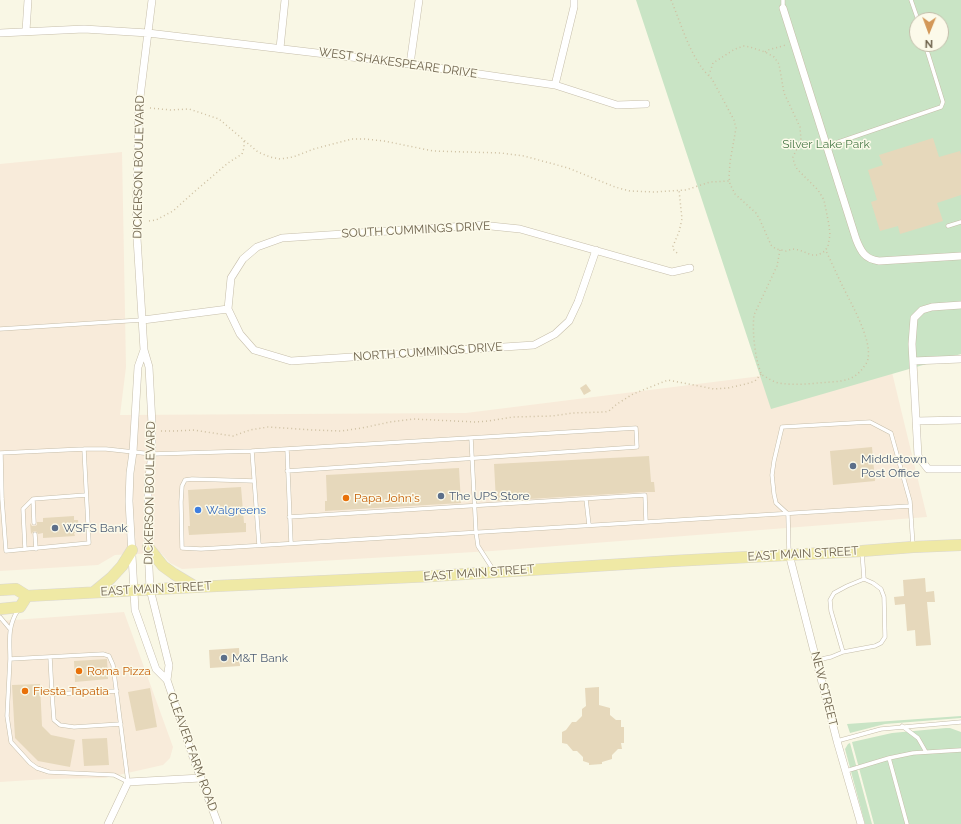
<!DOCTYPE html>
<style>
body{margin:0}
#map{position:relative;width:961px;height:824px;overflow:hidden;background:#f9f7e5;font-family:Raleway,sans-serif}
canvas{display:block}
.north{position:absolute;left:909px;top:12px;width:40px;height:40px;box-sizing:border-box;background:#fcfaea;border:1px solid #c3beab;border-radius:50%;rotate:181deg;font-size:11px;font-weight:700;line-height:16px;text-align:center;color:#6e634d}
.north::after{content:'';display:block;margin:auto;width:14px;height:18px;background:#d39859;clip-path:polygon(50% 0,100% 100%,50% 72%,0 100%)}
</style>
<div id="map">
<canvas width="961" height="824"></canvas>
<div class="north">N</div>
</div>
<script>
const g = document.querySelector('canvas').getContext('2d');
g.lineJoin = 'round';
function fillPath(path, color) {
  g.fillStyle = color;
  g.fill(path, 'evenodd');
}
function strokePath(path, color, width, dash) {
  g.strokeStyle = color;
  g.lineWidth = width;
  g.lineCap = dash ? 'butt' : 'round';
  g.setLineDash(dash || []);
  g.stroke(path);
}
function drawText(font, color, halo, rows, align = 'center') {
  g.font = font + ' Raleway,sans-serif';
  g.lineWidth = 3;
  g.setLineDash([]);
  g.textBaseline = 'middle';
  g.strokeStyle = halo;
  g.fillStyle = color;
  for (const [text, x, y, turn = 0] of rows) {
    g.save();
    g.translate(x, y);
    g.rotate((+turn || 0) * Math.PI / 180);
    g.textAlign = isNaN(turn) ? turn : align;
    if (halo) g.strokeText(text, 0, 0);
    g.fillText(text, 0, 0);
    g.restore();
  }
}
const commercial = new Path2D(`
 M122,152L126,367L120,415L466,413L889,360L927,517L492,551L182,569L170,563L161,553L115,555L98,565L0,571V164Z
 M124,612L173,747L170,758L163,765L105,778L47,779L0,782V621Z`);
const green = new Path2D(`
 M636,0H961V354L771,409ZM917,20H941V44H917Z
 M961,716V718L885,724L850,733L847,724Z
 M946,728H950L961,732V824H874L852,742L892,733Z
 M850,743L872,824H865L845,749L848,744Z`);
const building = new Path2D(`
 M933,138L939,157L960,151L961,155V195L937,203L943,221L900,234L898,226L880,231L871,202L877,200L868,170L883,165L879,155Z
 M586,384L591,391L584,395L580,388Z
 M872,447L875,481L833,485L830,451Z
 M649,456L651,482H654L655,492H645L496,501L494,464Z
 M459,468L461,503L325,511V501H327L326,475Z
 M241,487L244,523H246V532L189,535L188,526H190L188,490Z
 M74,516V520H78L79,532L74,533L75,536L43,538V533L38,534L37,532L35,531L33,532L31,534L30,523L32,526H35L37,525V522H43V518Z
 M925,578L926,592L934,591L935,602H927L931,645L916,646L915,630L907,631L905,604L895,605L894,597L904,596L903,580Z
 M239,648L240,666L210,668L209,650Z
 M107,659L108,679L75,682L74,661Z
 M40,684L42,726L51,735L75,740L70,767L38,761L15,738L12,685Z
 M599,687V705L610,708V715L616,720H621V727H624V743H621L622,749H618L612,755V759L602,762V764L589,765V763L583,761V757L577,751H573L567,744L562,743V732L566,730L572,722H576L582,716V709L586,706L585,688Z
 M150,688L157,727L136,731L128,692Z
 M107,738L109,765L84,766L82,739Z`);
const path = new Path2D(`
 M671,0C680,21 687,46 700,65C703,70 708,75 712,79L734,120L736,128L730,162L729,177L730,184L735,194L756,213L760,220L771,245L776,249L786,251L793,249L799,250L812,255H818L825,251L828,246L830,235L829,225L824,200L818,190L797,169L794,163L793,157L801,140L800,127L784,93L779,64L774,57L765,52L750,47L744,46L735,49L713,63L709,75
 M765,52L768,50L786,45
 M150,108L171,110L189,109L219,119L258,152L270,157L280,159L293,157L314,149L340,142L352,139H365L384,141L433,151L501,153L524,156L568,168L615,187L630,191L655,192L686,190L710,182L729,181
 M149,221L156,220L173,211L194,192L228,163L242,154L244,148V140
 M780,250L777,266L754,315C752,331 755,361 762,375C768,378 773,382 779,383C796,386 814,383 831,382C844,381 854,380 863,368C865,365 868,362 868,358C872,340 851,303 843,287C837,275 832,263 826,251
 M677,253L673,249V246L679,232L682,219L679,190
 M161,431H175L193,430L233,436L250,430L268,427L313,430L341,431L362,428L390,422L414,419L475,422L488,421L513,417L552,416L573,413L605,412L609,411L617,404L633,394L668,380L714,389L728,388L746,384L755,381L761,374`);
const service = new Path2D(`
 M911,0L918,20
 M783,8V0
 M827,146L941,107L943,102L925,44
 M948,226L961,222
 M0,329L142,320
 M471,438L476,532L478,546L494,571
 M287,449L291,543
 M252,451L259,545
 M0,453L84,449H106L152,454L252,451L636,428L637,447L287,471
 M1,453L2,499L6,551L89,543L84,449
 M254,481L192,479L185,480L182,486L181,502L182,548L201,549L910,506
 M33,499L34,523
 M586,499L589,525
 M289,517L645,495L646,522
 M35,534L36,549
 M25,549L23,509L33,499L86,495
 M862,552L864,579
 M789,554L788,514L776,503L774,494L772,475L774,461L782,427L870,422L891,433L910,501L913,546
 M0,617L10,629
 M103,654L109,656L113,665L128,782L114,775L49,772L37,768L30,763L11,742L7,716L10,659Z
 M50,657L52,694
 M10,659C10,641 7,627 18,610
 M817,660L831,657L843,652L875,646L881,643L885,637L884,597L881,589L873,583L864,579L847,586L834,593L830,600L831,611L843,652
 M117,691L52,694L54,720L60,725L74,727L121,724
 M902,726L918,738L926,752
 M837,741L881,729L961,722
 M889,758L907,824
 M846,771L889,758L913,753L961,750`);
const minor = new Path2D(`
 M152,0L139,105L136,222L144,350L149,367L152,424V454L148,484V547L150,589L169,665L167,680
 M783,8L856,239C861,252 865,259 879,261L961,256
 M26,31L28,0
 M0,33L84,29L148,33L410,64L555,85L617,105L646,104
 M280,48L285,0
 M410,64L419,0
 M555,85L574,7V0
 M596,250L578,302L569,321L555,334L534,345L291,361L254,350L240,334L228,309L231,278L243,259L257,247L282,238L481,225L520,229L672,272L690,268
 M961,305L932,307L922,310L914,318L912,344L918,456L928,469H961
 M143,320L228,309
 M144,350L138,367L133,452L130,473L129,501L135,610L156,669L167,680L194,760L218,824
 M913,361L961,359
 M916,421L961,420
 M789,554L837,741L861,824
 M108,824L128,782L201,778`);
const primary = new Path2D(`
 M148,547L163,566L174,574L194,586
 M0,590L16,589L27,596L195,587L433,576L673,561L862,551L913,547L961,545
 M94,592L111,578L122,566L132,550
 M0,609L20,607L27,596`);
const markers = [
 [853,466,4,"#5c6f8a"],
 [441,496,4,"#5c6f8a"],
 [346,498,4,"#e8710a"],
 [198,510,4,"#3f7fe0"],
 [55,528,4,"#5c6f8a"],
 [224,658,4,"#5c6f8a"],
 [79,671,4,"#e8710a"],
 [25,691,4,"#e8710a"]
];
const streetNames = [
 ["WEST SHAKESPEARE DRIVE",398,63,8],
 ["DICKERSON BOULEVARD",139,167,-89],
 ["SOUTH CUMMINGS DRIVE",416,230,-3],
 ["NORTH CUMMINGS DRIVE",428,352,-4],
 ["DICKERSON BOULEVARD",150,493,-89],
 ["EAST MAIN STREET",803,554,-3],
 ["EAST MAIN STREET",479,573,-4],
 ["EAST MAIN STREET",156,589,-3],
 ["NEW STREET",824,689,76],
 ["CLEAVER FARM ROAD",192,752,70]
];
const parkNames = [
 ["Silver Lake Park",826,144]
];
const serviceNames = [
 ["Middletown",861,459],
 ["Post Office",861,473],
 ["The UPS Store",449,496],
 ["WSFS Bank",63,528],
 ["M&T Bank",232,658]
];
const foodNames = [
 ["Papa John's",354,498],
 ["Roma Pizza",87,671],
 ["Fiesta Tapatia",33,691]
];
const shopNames = [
 ["Walgreens",206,510]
];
fillPath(commercial, '#f8ebda');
fillPath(green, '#c9e4c5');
fillPath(building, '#e6d8bb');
strokePath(service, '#c6beaa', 4.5);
strokePath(minor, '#c6beaa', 8);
strokePath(primary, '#d9d6d1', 12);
strokePath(path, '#cfc1a3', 1.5, [1, 3]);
strokePath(service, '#fff', 3.5);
strokePath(minor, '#fff', 7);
strokePath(primary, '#efe9a5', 11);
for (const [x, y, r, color] of markers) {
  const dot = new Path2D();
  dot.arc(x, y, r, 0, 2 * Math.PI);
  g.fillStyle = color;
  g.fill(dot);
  strokePath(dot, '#fcfaea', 1.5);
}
drawText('12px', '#6e634d', '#fcfaea', streetNames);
drawText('12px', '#4d7d4d', '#fcfaea', parkNames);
drawText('12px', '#4e5e75', '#fcfaea', serviceNames, 'left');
drawText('12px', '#c56008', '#fcfaea', foodNames, 'left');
drawText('12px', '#366cbe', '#fcfaea', shopNames, 'left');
</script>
